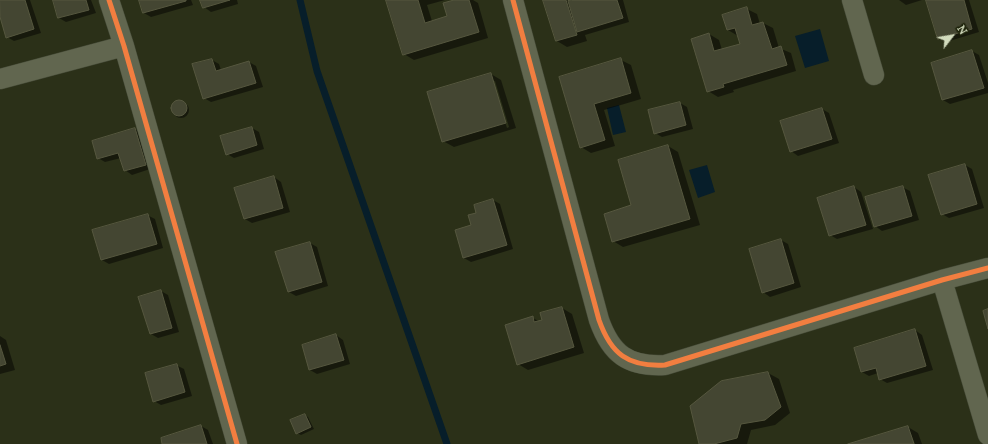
<!DOCTYPE html>
<style>
body{margin:0}
#map{position:relative;width:988px;height:444px;overflow:hidden;background:#2b3018;font-family:Lora,serif}
canvas{display:block}
.north{position:absolute;left:932px;top:16px;width:40px;height:40px;-webkit-text-stroke:3px #1b2008;paint-order:stroke;rotate:59deg;font-size:11px;font-weight:700;line-height:16px;text-align:center;color:#d2dbbd}
.north::after{content:'';display:block;margin:auto;width:14px;height:18px;background:#d2dbbd;clip-path:polygon(50% 0,100% 100%,50% 72%,0 100%)}
</style>
<div id="map">
<canvas width="988" height="444"></canvas>
<div class="north">N</div>
</div>
<script>
const g = document.querySelector('canvas').getContext('2d');
g.lineJoin = 'round';
function fillPath(path, color) {
  g.fillStyle = color;
  g.fill(path, 'evenodd');
}
function strokePath(path, color, width, dash) {
  g.strokeStyle = color;
  g.lineWidth = width;
  g.lineCap = dash ? 'butt' : 'round';
  g.setLineDash(dash || []);
  g.stroke(path);
}
const water = new Path2D(`
 M820,29L829,61L805,68L795,36Z
 M619,105L626,132L613,135L607,108Z
 M707,165L715,192L698,198L689,170Z`);
const shadow = new Path2D(`
 M0,0H30L41,33L14,41L7,37L0,14Z
 M54,0H91L96,13L66,22L59,18Z
 M140,0H191L193,5L151,17L144,13Z
 M201,0H237L238,4L211,12L204,7Z
 M387,0H445L427,5L432,21L448,16L458,0H473L478,3L488,38L414,60L404,54Z
 M545,0H623L629,22L585,35L587,41L567,47L557,41Z
 M899,0H922L906,5Z
 M927,0H969L979,32L946,42L939,38Z
 M747,9L757,14L760,24L763,23L773,28L779,48L791,53L796,71L733,90L734,92L718,97L708,91L709,34L719,40L722,50L741,44L738,36L728,30L724,16Z
 M972,51L979,55L988,83V93L950,104L943,100L932,63Z
 M212,60L219,64L221,70L249,62L256,66L263,87L211,102L204,98Z
 M621,60L631,65L641,99L604,110L615,146L591,153L581,147L560,78Z
 M491,74L501,80L516,128L454,147L443,141ZM492,81H495L509,127L507,128Z
 M173 110a8 8 0 1 1 16 0a8 8 0 1 1-16 0Z
 M680,103L687,107L693,129L662,137L655,133Z
 M822,109L829,113L839,143L798,156L791,151Z
 M252,128L259,132L264,149L234,158L227,154Z
 M135,129L142,133L153,168L132,175L125,170L121,158L105,162L98,158Z
 M668,146L678,152L700,225L623,247L613,241Z
 M965,165L972,169L984,208L949,218L942,214Z
 M274,177L281,182L290,212L252,223L245,219Z
 M854,187L861,192L873,229L837,239L830,235Z
 M902,187L910,191L919,220L882,231L875,226Z
 M493,200L500,204L513,249L471,262L464,258L472,226L477,214Z
 M147,215L155,219L163,248L109,264L102,260Z
 M781,240L788,244L801,287L770,297L763,292Z
 M310,243L317,247L328,286L296,296L289,292Z
 M161,291L168,295L179,332L158,338L151,334Z
 M562,308L572,314L584,353L528,370L518,364L533,318L540,322Z
 M915,330L922,335L933,370L887,383L880,379L878,373L869,376L862,372Z
 M336,335L343,340L350,364L317,374L310,370L303,345Z
 M0,336L6,340L15,370L0,374Z
 M176,365L184,369L192,396L161,405L154,401Z
 M768,373L779,379L790,413L775,425L751,430L747,444H700Z
 M305,415L308,417L314,429L301,435L297,433Z
 M201,426L208,430L213,444H164Z
 M908,427L918,433L922,444H915L911,434H909L913,444H851Z`);
const stream = new Path2D(`
 M300,0L317,71L447,444`);
const building = new Path2D(`
 M0,0H25L34,29L6,38L0,17Z
 M53,0H86L89,10L58,18Z
 M139,0H186V1L143,13Z
 M200,0H230L203,8Z
 M386,0H418L425,23L447,16L443,3L454,0H469L479,32L403,55Z
 M543,0H566L577,35L556,41Z
 M572,0H617L623,18L577,32L568,1Z
 M926,0H964L972,29L938,39Z
 M747,7L752,25L763,22L772,49L781,46L787,65L723,84L724,87L707,92L691,39L709,33L714,51L740,44L735,28L727,30L722,15Z
 M972,50L984,88L942,100L931,63Z
 M621,58L631,93L594,104L605,140L580,148L559,77Z
 M212,59L216,71L249,61L256,83L203,99L192,64Z
 M491,73L506,123L442,142L427,92Z
 M171 108a8 8 0 1 1 16 0a8 8 0 1 1-16 0Z
 M680,102L686,125L654,134L648,110Z
 M822,108L832,139L790,152L780,121Z
 M252,127L257,145L226,155L220,136Z
 M135,128L146,165L124,171L118,153L97,159L92,141Z
 M668,145L690,219L612,242L604,214L631,205L618,160Z
 M965,164L977,204L941,215L928,175Z
 M274,176L283,208L244,219L234,188Z
 M854,186L866,225L829,236L817,198Z
 M903,186L912,216L874,227L865,197Z
 M493,199L507,245L463,258L455,230L471,225L468,215L476,213L474,205Z
 M148,214L157,244L101,260L92,230Z
 M781,239L794,283L762,293L749,249Z
 M310,242L322,282L288,292L275,252Z
 M161,290L172,328L150,334L138,297Z
 M562,307L574,347L517,365L505,325L533,316L534,322L542,320L540,313Z
 M988,309V329L983,311Z
 M915,329L926,366L879,380L876,368L861,372L854,348Z
 M336,334L344,360L309,370L302,345Z
 M0,345L6,364L0,366Z
 M177,364L185,392L153,402L145,373Z
 M768,372L781,407L765,420L741,424L737,438L714,444H699L690,406L721,381Z
 M305,414L311,427L296,434L290,420Z
 M201,425L207,444H162L161,438Z
 M908,426L914,444H848Z`);
const street = new Path2D(`
 M109,0L124,46L237,444
 M513,0L599,320C611,354 628,367 665,365L942,280L988,268
 M852,0L874,75
 M0,79L124,46
 M942,280L988,435`);
const cycleway = new Path2D(`
 M109,0L124,46L237,444
 M513,0L599,320C611,354 628,367 665,365L942,280L988,268`);
fillPath(water, '#071e2a');
fillPath(shadow, '#0007');
strokePath(stream, '#071e2a', 7);
fillPath(building, '#444632');
strokePath(building, '#56573f', 1);
strokePath(street, '#464b38', 21);
strokePath(street, '#61664f', 20);
strokePath(cycleway, '#f27e40', 5);
</script>
